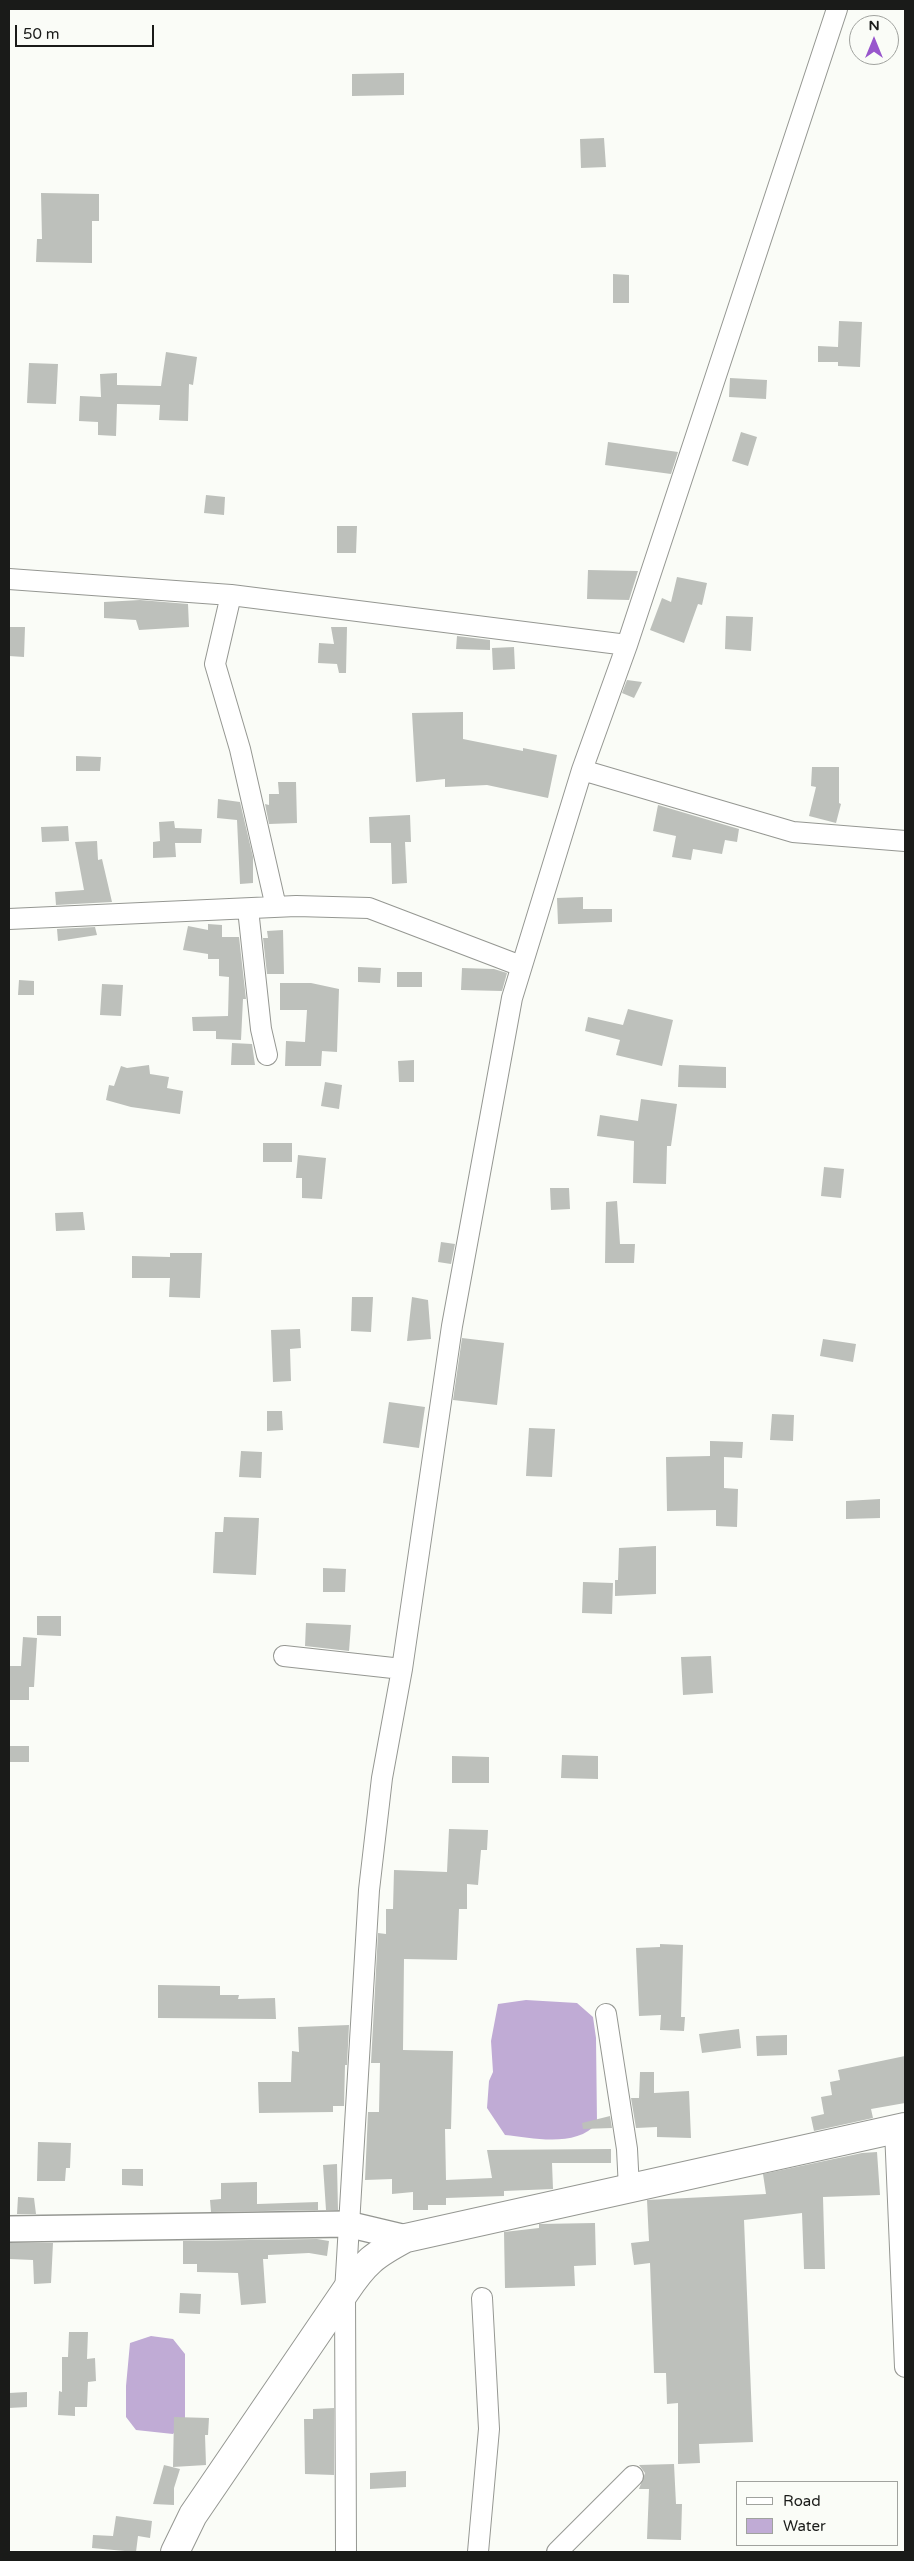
<!DOCTYPE html>
<style>
body{margin:0}
#map{position:relative;width:914px;height:2561px;overflow:hidden;background:#fafcf7;font-family:"Varela Round",sans-serif}
canvas{display:block}
.frame{position:absolute;inset:0;border:10px solid #1a1b19;pointer-events:none}
.legend{position:absolute;left:736px;top:2481px;width:162px;height:65px;box-sizing:border-box;background:#fafcf7;border:1px solid #a0a29e;margin:0;padding:6px 9px;list-style:none;font-size:15px;color:#1a1b19}
.legend li{display:flex;align-items:center;gap:10px;height:25px}
.legend b{width:25px;border:1px solid #a0a29e}
.north{position:absolute;left:849px;top:15px;width:50px;height:50px;box-sizing:border-box;background:#fafcf7;border:1px solid #a0a29e;border-radius:50%;rotate:0deg;font-size:14px;font-weight:700;line-height:20px;text-align:center;color:#1a1b19}
.north::after{content:'';display:block;margin:auto;width:18px;height:22px;background:#9856cc;clip-path:polygon(50% 0,100% 100%,50% 72%,0 100%)}
.scale{position:absolute;left:15px;top:25px;width:139px;height:22px;box-sizing:border-box;border:2px solid #1a1b19;border-top:0;padding-left:6px;font-size:15px;line-height:18px;white-space:nowrap;color:#1a1b19;-webkit-text-stroke:4px #fafcf7;paint-order:stroke}
</style>
<div id="map">
<canvas width="914" height="2561"></canvas>
<div class="frame"></div>
<ul class="legend">
<li><b style="height:6px;background:#fff"></b>Road</li>
<li><b style="height:14px;background:#c0abd5"></b>Water</li>
</ul>
<div class="north">N</div>
<div class="scale">50 m</div>
</div>
<script>
const g = document.querySelector('canvas').getContext('2d');
g.lineJoin = 'round';
function fillPath(path, color) {
  g.fillStyle = color;
  g.fill(path, 'evenodd');
}
function strokePath(path, color, width, dash) {
  g.strokeStyle = color;
  g.lineWidth = width;
  g.lineCap = dash ? 'butt' : 'round';
  g.setLineDash(dash || []);
  g.stroke(path);
}
const water = new Path2D(`
 M526,2000L577,2003L593,2017L596,2038L597,2123C577,2148 533,2138 505,2135L487,2108L489,2081L493,2072L491,2041L498,2004Z
 M151,2336L173,2339L185,2354V2419L173,2434L136,2430L126,2417V2386L130,2343Z`);
const building = new Path2D(`
 M404,73V95L352,96V74Z
 M604,138L606,167L581,168L580,139Z
 M41,193L99,194V221H92V263L36,262L37,239H42Z
 M613,274L629,275V303H613Z
 M839,321L862,322L860,367L838,366V362H818V346L838,347Z
 M166,352L197,357L193,385L189,384L188,421L159,420L160,405L117,404L116,436L98,435V422L79,421L80,396L101,397L100,374L117,373V385L161,386Z
 M29,363L58,364L56,404L27,403Z
 M730,378L767,380L766,399L729,397Z
 M741,432L757,437L748,466L732,461Z
 M608,442L678,452L671,474L605,465Z
 M206,495L225,497L224,515L204,513Z
 M337,526H357L356,553H337Z
 M588,570L638,571L629,600L587,599Z
 M677,577L707,583L702,605L698,604L684,643L650,630L662,598L671,602Z
 M140,600L188,604L189,627L139,630L136,620L104,618V602Z
 M726,616L753,617L751,651L725,649Z
 M9,627H25L24,657L9,656Z
 M331,627H347L346,673H339L337,664L318,663L319,643L334,644Z
 M457,636L490,640V650L456,649Z
 M514,647L515,669L493,670L492,648Z
 M627,680L642,682L634,698L622,693Z
 M463,712V739L523,751V748L557,755L548,798L487,785L445,787V779L416,782L412,713Z
 M76,756L101,757L100,771H76Z
 M812,767H839V803L841,804L836,823L809,816L816,787L811,786Z
 M278,782H296L297,823L269,824L265,804L269,805V794H279Z
 M218,799L240,802L253,857V883L240,884L237,820L217,818Z
 M658,805L739,829L737,842L725,840L722,854L693,849L691,860L672,857L676,836L653,831Z
 M410,815L411,842H405L407,883L392,884L391,843H370L369,817Z
 M174,821L175,828L202,829L201,843H175L176,857L153,858V842L160,841L159,822Z
 M68,826L69,841L42,842L41,827Z
 M97,841L98,860L102,859L112,902L56,905L55,892L84,890L75,842Z
 M583,897V909H612V922L558,924L557,898Z
 M208,924L222,925V937H239L246,999H243L241,1040L216,1039V1031H193L192,1017L228,1016L229,977L219,976V959H208V954L183,950L188,926L208,930Z
 M95,927L97,935L58,941L57,929Z
 M283,930L284,974H267L263,938H268L267,931Z
 M358,967L381,968L380,983L358,982Z
 M462,968L494,969L507,973L502,991L461,990Z
 M397,972H422V987H397Z
 M19,980L34,981V995H18Z
 M280,983H311L339,989L337,1052L322,1051L321,1066H285L286,1041L305,1042L307,1010H280Z
 M102,984L123,985L121,1016L100,1015Z
 M628,1009L673,1020L662,1066L616,1055L620,1040L585,1031L588,1017L623,1025Z
 M232,1043L252,1044L255,1065H231Z
 M414,1060V1082H399L398,1061Z
 M149,1065L150,1074L169,1077L167,1088L183,1091L180,1114L131,1107L106,1100L109,1085L114,1086L121,1066L127,1068Z
 M679,1065L726,1067V1088L678,1087Z
 M325,1082L342,1085L339,1109L321,1106Z
 M641,1099L677,1104L671,1146H667L666,1184L633,1183L634,1141L597,1136L600,1115L638,1121Z
 M263,1143H292V1162H263Z
 M298,1155L326,1158L322,1199L302,1198V1178H296Z
 M824,1167L844,1169L841,1198L821,1196Z
 M550,1188H569L570,1209L551,1210Z
 M617,1201L620,1244H635L634,1263H605L606,1202Z
 M83,1212L85,1230L56,1231L55,1213Z
 M441,1242L455,1244L451,1264L438,1262Z
 M170,1253H202L200,1298L169,1297L170,1278H132V1256L170,1257Z
 M352,1297H373L371,1332L351,1331Z
 M412,1297L428,1300L431,1339L407,1341Z
 M300,1329L301,1348L290,1349L291,1381L273,1382L271,1330Z
 M462,1338L504,1343L497,1405L453,1400Z
 M823,1339L856,1344L853,1362L820,1356Z
 M389,1402L425,1407L419,1448L383,1443Z
 M267,1411H282L283,1430L267,1431Z
 M772,1414L794,1415L793,1441L770,1440Z
 M529,1428L555,1429L552,1477L526,1476Z
 M710,1441L743,1442L742,1458L724,1457V1488L738,1489L737,1527L716,1526V1510L667,1511L666,1457L710,1456Z
 M241,1451L262,1452L261,1478L239,1477Z
 M880,1499V1518L846,1519V1501Z
 M224,1517L259,1518L256,1575L213,1573L215,1532H223Z
 M656,1546V1594L615,1596V1580H618L619,1548Z
 M323,1568L346,1569L345,1592H323Z
 M583,1582L613,1583L612,1614L582,1613Z
 M37,1616H61V1636L37,1635Z
 M306,1623L351,1625L349,1651L305,1646Z
 M23,1637L37,1638L34,1687H29V1700H9V1666H21Z
 M711,1656L713,1693L683,1695L681,1657Z
 M9,1746H29V1762H9Z
 M562,1755L598,1756V1779L561,1778Z
 M452,1756L489,1757V1783H452Z
 M449,1829L488,1830L487,1850H481L478,1885L467,1884V1909H459L457,1960L404,1959L403,2050L453,2051L451,2129H445L446,2180L492,2178L487,2150L611,2149V2163H552L553,2189L504,2191V2196L446,2198V2205H428V2210H413V2192L392,2194V2179L365,2180L368,2112H379L380,2063H371L378,1933L386,1934V1909H393L394,1870L447,1872Z
 M660,1944L683,1945L681,2017H685L684,2031L660,2030L661,2015L639,2016L636,1948L660,1947Z
 M158,1985L220,1986V1995H239L238,1999L275,1998L276,2019L158,2018Z
 M349,2025L347,2065H345L344,2106H333V2112L259,2113L258,2082H291L292,2051L299,2052L298,2027Z
 M739,2029L741,2048L702,2053L699,2034Z
 M787,2035V2055L757,2056L756,2036Z
 M905,2056V2103L871,2109L873,2118L814,2131L811,2117L824,2114L821,2097L832,2095L830,2082L840,2080L838,2070Z
 M640,2072H654V2093L689,2091L691,2138L657,2137V2127L636,2128L631,2098H639Z
 M610,2116L612,2128L583,2129L582,2123Z
 M38,2142L71,2143L70,2168H66L65,2181H37Z
 M877,2152L880,2195L823,2197L825,2269H804L802,2213L744,2220L753,2442L699,2444L700,2463L678,2464V2403L667,2404L666,2373H654L650,2263L634,2265L631,2243L649,2241L647,2200L766,2194L763,2174L862,2153Z
 M337,2164L338,2210H326L323,2165Z
 M122,2169H143V2186L122,2185Z
 M257,2182V2204L318,2202V2210L211,2212L210,2200L221,2199V2183Z
 M18,2197L34,2198L36,2214H17Z
 M595,2223L596,2265L574,2266L575,2286L505,2288L504,2232L539,2228V2224Z
 M317,2239L329,2241L327,2256L309,2253L268,2255V2259H263L266,2303L241,2305L238,2273L197,2272V2264H183V2241Z
 M9,2243H53L51,2283L34,2284L33,2260L9,2259Z
 M180,2293L201,2294L200,2314L179,2313Z
 M69,2332H88L87,2359L95,2358L96,2381L88,2382L87,2407H75V2416L58,2415L59,2391L62,2392V2357H68Z
 M27,2392V2407L9,2408V2393Z
 M334,2408V2475L305,2474L304,2419H313V2409Z
 M174,2417L209,2418L208,2435H205L206,2465L173,2467Z
 M674,2464L676,2504H682L681,2540L647,2539L649,2489H639L645,2473L639,2465Z
 M164,2465L180,2469L174,2488V2505L153,2504Z
 M406,2471V2487L370,2489V2473Z
 M116,2516L152,2521L150,2538L138,2536L136,2552L92,2548L93,2535L113,2536Z`);
const minor = new Path2D(`
 M9,579L231,595L627,645
 M231,595L215,664L240,749L276,907
 M582,770L793,832L905,841
 M248,909L261,1029L267,1055
 M9,919L296,906L369,908L521,966
 M284,1656L402,1669
 M606,2014L627,2149L629,2189
 M895,2130L905,2367
 M346,2552L345,2292L369,1890L382,1778L402,1669L452,1326L512,998L582,770L627,645L837,9
 M478,2552L489,2429L482,2298
 M557,2552L633,2476`);
const tertiary = new Path2D(`
 M9,2229L347,2224L406,2238`);
const secondary = new Path2D(`
 M175,2552L193,2515L345,2292C365,2262 374,2255 406,2238L905,2127`);
fillPath(water, '#c0abd5');
fillPath(building, '#bdc0bb');
strokePath(minor, '#959792', 22);
strokePath(tertiary, '#959792', 28);
strokePath(secondary, '#959792', 30);
strokePath(minor, '#fff', 20);
strokePath(tertiary, '#fff', 25);
strokePath(secondary, '#fff', 28);
</script>
